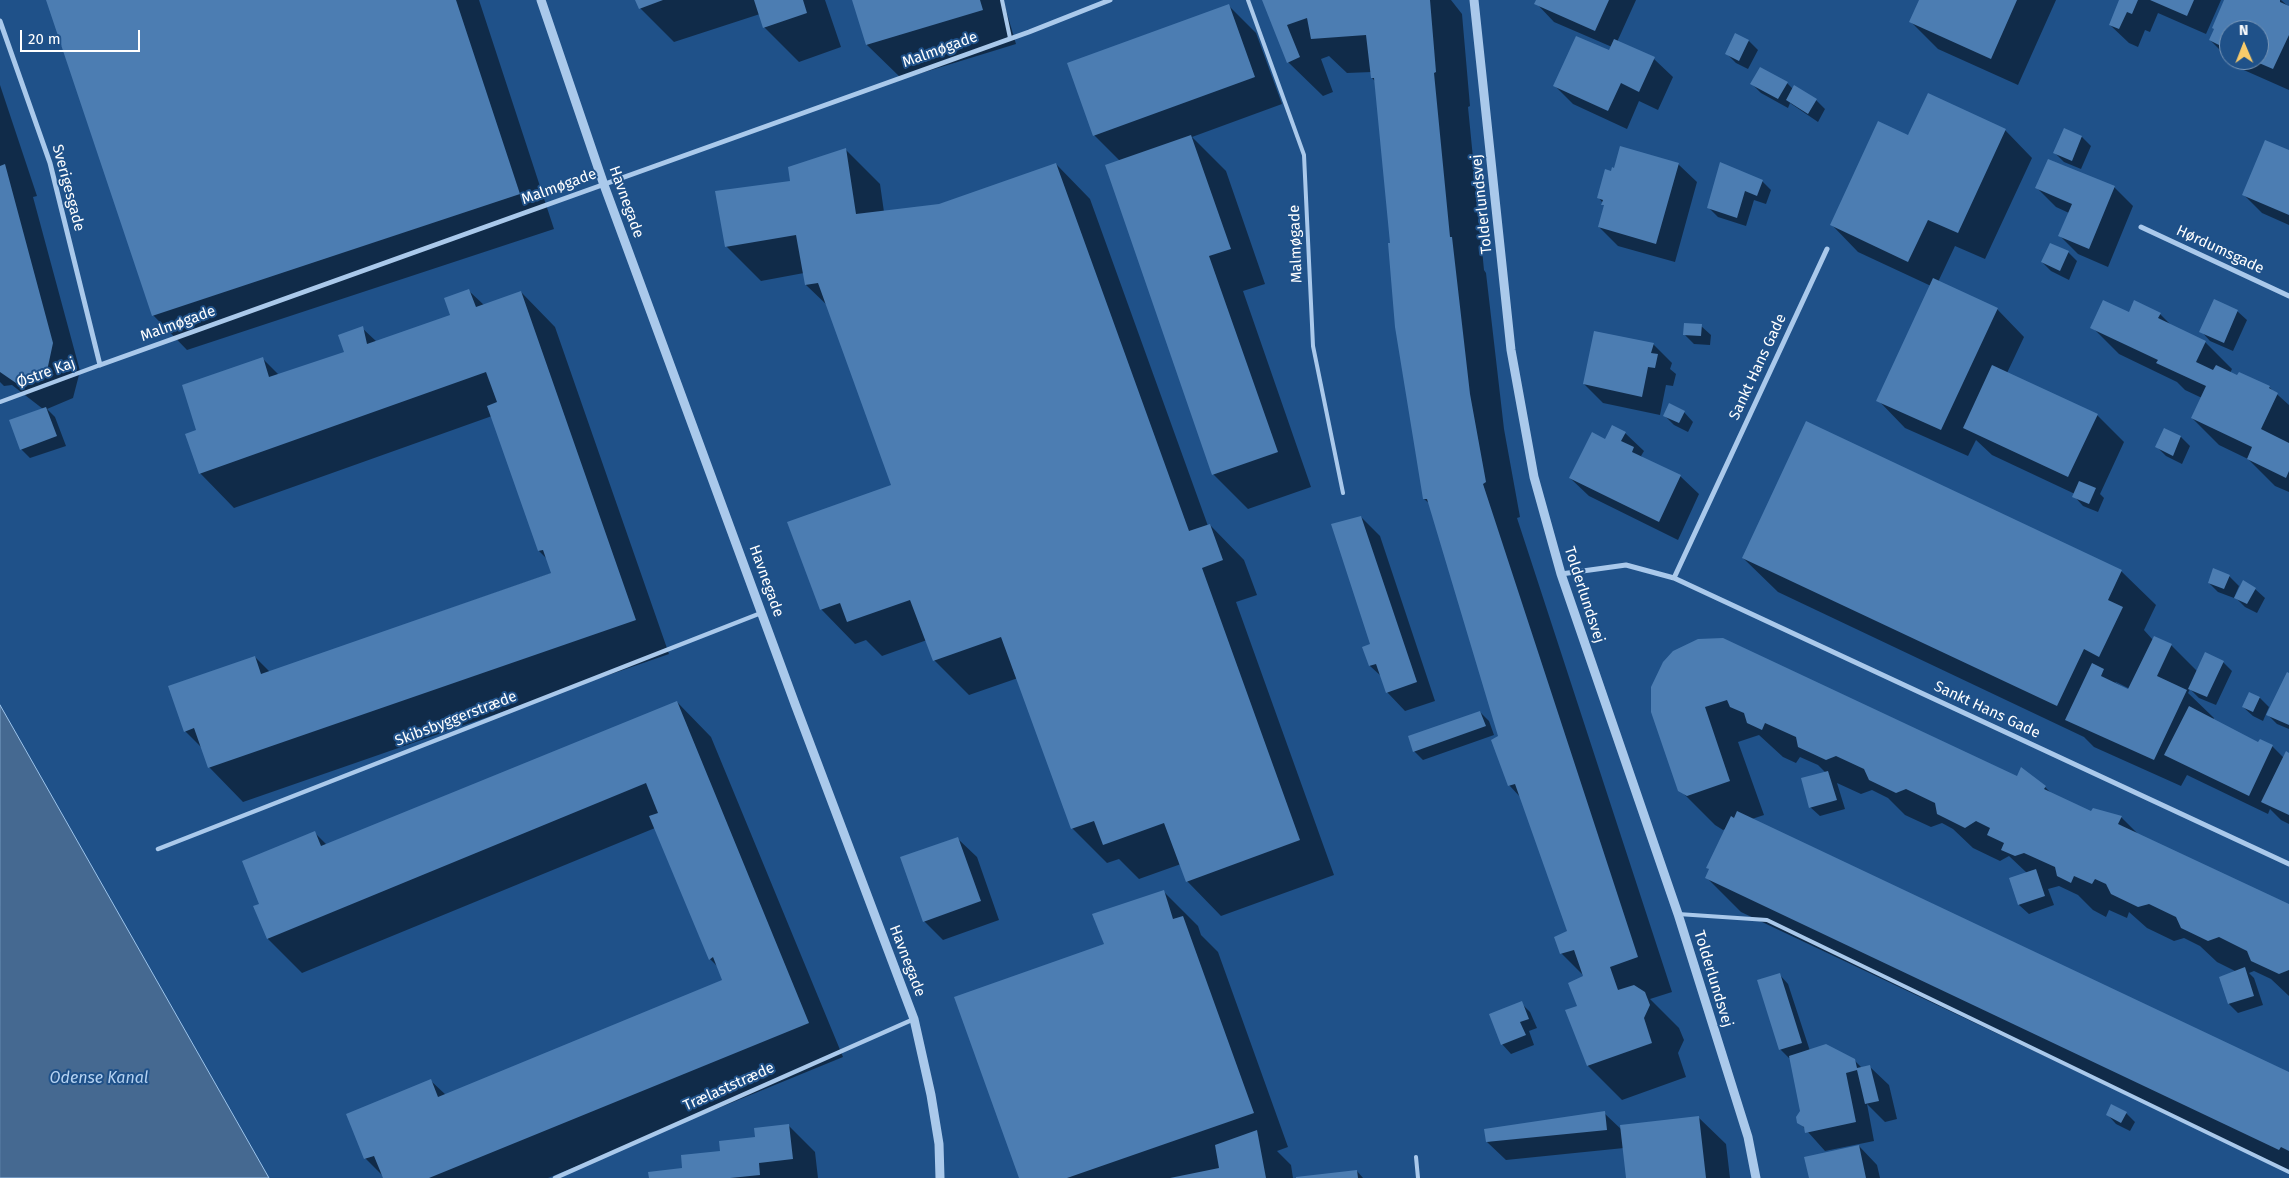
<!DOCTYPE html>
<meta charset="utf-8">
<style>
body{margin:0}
#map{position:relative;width:2289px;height:1178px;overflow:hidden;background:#1f5189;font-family:"Fira Sans",sans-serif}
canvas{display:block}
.north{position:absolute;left:2219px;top:20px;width:50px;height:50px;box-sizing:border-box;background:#1f5189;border:1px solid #7997b8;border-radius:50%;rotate:359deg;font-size:14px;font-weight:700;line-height:20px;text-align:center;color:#fff}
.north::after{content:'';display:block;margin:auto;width:18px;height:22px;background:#f9cb6a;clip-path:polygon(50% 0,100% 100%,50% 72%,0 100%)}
.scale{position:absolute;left:20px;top:30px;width:120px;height:22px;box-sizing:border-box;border:2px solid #fff;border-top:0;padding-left:6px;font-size:15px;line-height:18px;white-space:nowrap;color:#fff;-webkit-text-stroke:4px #1f5189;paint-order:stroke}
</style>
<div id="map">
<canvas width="2289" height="1178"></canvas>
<div class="north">N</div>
<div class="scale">20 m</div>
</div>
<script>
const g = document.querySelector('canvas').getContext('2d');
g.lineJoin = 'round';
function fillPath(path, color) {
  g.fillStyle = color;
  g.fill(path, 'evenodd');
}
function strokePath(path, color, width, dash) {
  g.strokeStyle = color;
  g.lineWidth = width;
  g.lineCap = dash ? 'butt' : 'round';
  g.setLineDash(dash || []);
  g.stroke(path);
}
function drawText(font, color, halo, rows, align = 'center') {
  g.font = font + ' "Fira Sans",sans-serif';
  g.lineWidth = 4;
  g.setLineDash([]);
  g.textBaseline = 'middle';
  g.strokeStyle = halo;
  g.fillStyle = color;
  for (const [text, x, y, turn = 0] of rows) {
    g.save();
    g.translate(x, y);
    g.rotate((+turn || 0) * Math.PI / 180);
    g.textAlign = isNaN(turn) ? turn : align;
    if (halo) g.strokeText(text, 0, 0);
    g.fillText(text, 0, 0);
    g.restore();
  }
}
const water = new Path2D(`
 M0,705L269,1178H0Z`);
const shadow = new Path2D(`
 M47,0H479L554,229L187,350L153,315Z
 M637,0H825L841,47L799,62L764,27L760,14L674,42L640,8Z
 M854,0H1003L1016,44L902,79L867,45Z
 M1263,0H1451L1462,14L1470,106L1468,107L1484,270L1486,273L1504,429L1520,517L1517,518L1672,992L1650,999L1679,1028L1684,1040L1678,1053L1686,1077L1622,1100L1588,1066L1579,1007L1585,977L1561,953L1569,932L1522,799L1509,785L1500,737L1430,504L1424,499L1391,244L1375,81L1372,78V72L1347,73L1329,56L1321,59L1333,92L1323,96L1288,62Z
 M1537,0H1636L1617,42L1654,59L1673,77L1658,110L1639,101L1627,129L1573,104L1555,86L1609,52L1612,47L1554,22L1536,3Z
 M1921,0H2056L2018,85L1938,49L1911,22Z
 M2121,0H2221L2206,34L2158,13L2150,32L2145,30L2138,47L2129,43L2110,25Z
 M2226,0H2281L2289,7V90L2237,67L2230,60H2259V30H2229V59L2210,40Z
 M1229,6L1256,33L1282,104L1192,137L1226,171L1265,284L1243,291L1311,487L1248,509L1213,474L1120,161L1094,135Z
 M1749,41L1758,50L1748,69L1736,63L1726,53Z
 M1787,83L1793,89L1816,100L1825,109L1818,122L1790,103L1788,108L1761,93L1752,84Z
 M0,85L37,196L33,197L80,371L73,398L47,409L55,417L66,446L30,458L21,449L43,409L12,385L4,386L0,382Z
 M2005,130L2032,158L1985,259L1955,246L1938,282L1997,309L2024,337L2007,373L2097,415L2124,442L2100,494L2104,498L2098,512L2083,506L2074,496L2075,494L1992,455L1976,440L1968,456L1905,428L1878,400L1931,286L1858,252L1831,224L1909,137Z
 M2064,130L2082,137L2091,146L2081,169L2064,162L2055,153Z
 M845,149L880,184L884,212L939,205L1056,164L1090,199L1208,526L1210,525L1244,560L1257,595L1236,602L1334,875L1221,916L1187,881L1181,864L1139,879L1119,859L1107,863L1072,828L1018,678L969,695L934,660L927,640L882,656L866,640L855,644L821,609L893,485L828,306L806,285L804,273L761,281L726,246L791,182Z
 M2289,152V225L2262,213L2243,194Z
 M2049,160L2114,187L2133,206L2108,267L2078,254L2060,236L2069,213L2056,207L2037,188Z
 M1678,164L1697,182L1675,262L1618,246L1599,227L1605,206L1599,198L1612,173Z
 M1762,181L1771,190L1766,204L1754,200L1746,226L1718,217L1709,208Z
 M2068,252L2077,261L2069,280L2051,271L2042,262Z
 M469,291L484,305L521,292L555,327L669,654L243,802L209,767L202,748L185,731L255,657L270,672L552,573L547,559L539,551L492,416L234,508L200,473L198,431L263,359L279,375L346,353L362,328L377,342L452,316Z
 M2237,311L2247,320L2233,351L2210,341L2201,331Z
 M2129,314H2160L2173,327L2205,342L2232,369L2230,373L2269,387L2289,405V492L2275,486L2248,459L2219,445L2192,418L2202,398L2185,390L2177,382L2119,354L2092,327Z
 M1701,326L1711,335L1710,345L1694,344L1685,335Z
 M1653,344L1672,363L1670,369L1676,374L1673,386L1666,385L1660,415L1603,403L1584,384Z
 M1684,412L1693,422L1688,432L1674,425L1664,415Z
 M2164,430L2181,437L2190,446L2182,464L2166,456L2157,447Z
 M1625,433L1644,451L1641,456L1644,459L1680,476L1699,494L1678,540L1589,496L1570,478L1605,440Z
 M1361,517L1380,536L1435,701L1405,711L1387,692L1382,677L1370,666L1364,648L1372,645Z
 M1743,558L2121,571L2156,605L2144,630L2153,640L2171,645L2198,672L2223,662L2232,671L2216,705L2199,698L2190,689L2188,693L2214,718L2213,720L2259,744L2272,746L2284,758L2289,754V824L2281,820L2270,809L2268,814L2187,775L2181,786L2094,747L2084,737L1778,592ZM2115,682H2116L2130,689L2129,691Z
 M2214,570L2229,576L2239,586L2234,598L2218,592L2209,583Z
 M2255,589L2265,598L2257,613L2245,607L2236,598Z
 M1664,663L2045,787L2052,794L2092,813L2121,817L2140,836L2289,906V996L2271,979L2254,971L2249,973L2254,978L2263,1005L2238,1013L2229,1004L2220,977L2237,972L2217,962L2200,946L2184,938L2174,941L2147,928L2129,912L2127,918L2109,910L2106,917L2093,910L2078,895L2059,886L2048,889L2054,905L2029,914L2019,905L2011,879L2027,873L2009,856L2000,861L1973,848L1953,829L1942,823L1931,827L1905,815L1888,798L1872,790L1861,794L1837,783L1845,809L1820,816L1810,807L1826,773L1818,765L1800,757L1796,763L1783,757L1759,735L1738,742L1764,815L1752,819L2289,1073V1172L1741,912L1707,878L1710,870L1708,868L1726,829L1723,830L1715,825L1680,790Z
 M2289,674V729L2277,724L2268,715Z
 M2249,693L2260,698L2269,707L2263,721L2253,716L2243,707Z
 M677,702L711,737L843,1057L548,1178H385L365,1158L431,1081L446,1095L724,981L718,967L710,959L655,828L302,973L268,939L261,905L314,832L327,845Z
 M1480,712L1489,721L1494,735L1423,760L1414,751Z
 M958,839L977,857L999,920L943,940L924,921Z
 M1164,892L1198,926L1201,935L1218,952L1288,1147L1277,1151L1291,1165L1293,1178H1020L1105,945Z
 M1779,974L1788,984L1810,1051L1854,1060L1862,1068L1870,1067L1889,1085L1897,1119L1885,1122L1867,1104L1874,1141L1825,1151L1799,1122L1802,1111L1791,1058H1789L1780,1049Z
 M1521,1003L1530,1012L1537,1028L1529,1031L1534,1045L1511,1054L1502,1044Z
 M1604,1113L1622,1130L1698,1117L1726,1144L1730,1178H1627L1624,1148L1506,1160L1487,1142Z
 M2126,1113L2135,1122L2130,1131L2116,1124L2107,1114Z
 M788,1125L815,1152L818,1178H650L683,1169Z
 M1859,1146L1877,1165L1880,1178H1810Z
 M1357,1171L1363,1178H1296Z`);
const building = new Path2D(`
 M46,0H456L520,194L152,316Z
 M635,0H663L639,9Z
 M754,0H803L807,13L763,28Z
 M852,0H980L983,10L866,45Z
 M1262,0H1430L1436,72L1434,73L1450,237H1452L1470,394L1486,482L1483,484L1638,957L1610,967L1618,990L1634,985L1645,992L1650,1005L1644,1018L1652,1043L1587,1066L1565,1010L1577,1006L1568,983L1583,976L1574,950L1560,954L1554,937L1567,931L1515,784L1508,786L1491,740L1498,736L1427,499H1423L1395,327L1388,243H1390L1374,78H1371L1366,35L1311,39L1307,18L1287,25L1300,57L1287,63Z
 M1536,0H1609L1595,31L1534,4Z
 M1919,0H2017L1991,59L1909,22Z
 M2119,0H2138L2132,14L2127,12L2119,29L2109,25Z
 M2150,0H2194L2187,16Z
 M2224,0H2280V2L2289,6V35L2273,69L2252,60H2259V30H2229V50L2209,40L2214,29L2212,28Z
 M1229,4L1255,77L1093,136L1067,63Z
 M1735,33L1749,40L1739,61L1725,54Z
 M1576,36L1609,50L1614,39L1655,57L1639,92L1621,83L1608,111L1553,86Z
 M1760,67L1788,82L1778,99L1750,84Z
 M1794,85L1817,99L1808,114L1786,100Z
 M1928,93L2006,129L1958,233L1928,220L1908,262L1830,225L1878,121L1908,135Z
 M2064,128L2082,136L2072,161L2053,153Z
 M1191,135L1231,249L1209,256L1278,452L1212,475L1105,165Z
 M2265,140L2289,150V215L2242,195Z
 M1620,146L1679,163L1656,244L1598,227L1604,205H1601L1603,200L1597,198L1605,169L1611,171L1612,167L1614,168Z
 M846,148L856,214L939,204L1056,163L1189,531L1210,524L1223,560L1202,568L1300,840L1186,882L1164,823L1103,845L1094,821L1071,829L1001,637L933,661L910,600L847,622L840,603L820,610L787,522L891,485L818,283L805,285L796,235L725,247L715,191L790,181L788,167Z
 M2048,159L2115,186L2089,249L2058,236L2072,204L2035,188Z
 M1720,162L1763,180L1757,196L1745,191L1737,218L1707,208Z
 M5,164L53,343L47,371L16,383L0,372V166Z
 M2050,243L2069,251L2060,271L2041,262Z
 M1933,278L1998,308L1941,430L1876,401Z
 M469,289L476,307L521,291L636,620L208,768L194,728L184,732L168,686L255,656L261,674L551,573L543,550L538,551L487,406L497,402L486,372L199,474L185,434L196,430L182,385L263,357L269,377L344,352L338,335L363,326L367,344L450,315L444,298Z
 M2214,299L2238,310L2224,343L2199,332Z
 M2103,300L2129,312L2134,300L2161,313L2158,318L2206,341L2196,362L2213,370L2216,365L2237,375L2239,372L2270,386L2269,388L2278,393L2261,429L2289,443V471L2286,478L2247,459L2252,447L2191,418L2206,386L2156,363L2158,360L2090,328Z
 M1684,323L1702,324L1701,336L1683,335Z
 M1594,331L1654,343L1651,353L1658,354L1655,368L1648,367L1642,397L1583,384Z
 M1992,365L2098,414L2068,477L1963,428Z
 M1669,403L1685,411L1679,423L1663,416Z
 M46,407L57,436L20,450L9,420Z
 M1806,421L2122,570L2108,600L2123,607L2099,657L2084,649L2057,706L1742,558Z
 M1612,425L1626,432L1621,441L1634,447L1632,452L1681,475L1659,522L1569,478L1592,432L1605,439Z
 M2164,428L2181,436L2173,456L2155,447Z
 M2079,481L2096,488L2089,504L2072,497Z
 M1361,516L1417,682L1386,693L1376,664L1369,666L1362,647L1370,644L1331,524Z
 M2213,568L2230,575L2224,589L2208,583Z
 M2243,580L2256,588L2247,604L2234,598Z
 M2154,636L2172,644L2157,676L2187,690L2154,760L2065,720L2092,663L2104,669L2101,676L2128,689Z
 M1723,638L2017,776L2021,767L2046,786L2044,789L2091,811L2093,808L2122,816L2118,824L2289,904V970L2279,974L2251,961L2247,951L2219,937L2208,941L2181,928L2176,917L2149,904L2138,907L2111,894L2106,884L2095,879L2092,884L2074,876L2071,883L2057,876L2055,867L2024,853L2015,856L2001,850L2004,843L1987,835L1990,828L1976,821L1965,828L1937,814L1935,803L1906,789L1896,793L1869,780L1864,769L1836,756L1826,760L1798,747L1796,737L1765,723L1762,730L1747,723L1744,713L1730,707L1727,700L1705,707L1730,781L1687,796L1678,791L1651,712V687L1663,662L1673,651L1698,639Z
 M2205,652L2224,661L2207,697L2188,689Z
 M2287,672L2289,673V725L2266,715Z
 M2249,692L2260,697L2253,712L2242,707Z
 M677,701L809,1023L429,1178H383L374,1156L364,1159L346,1114L431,1079L438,1097L722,980L713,957L709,960L649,816L658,813L646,783L267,939L253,906L259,904L242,861L315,831L321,846Z
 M2189,706L2258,742L2260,739L2273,745L2249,796L2164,755Z
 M1480,711L1486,726L1413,752L1408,736Z
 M2286,751L2289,753V815L2261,802Z
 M1828,771L1837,800L1809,808L1801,778Z
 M1737,811L2289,1072V1151L2281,1147L2279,1150L1705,878L1709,869L1706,868L1731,816L1734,818Z
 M958,837L981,901L923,922L900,857Z
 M2036,869L2045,896L2018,905L2009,878Z
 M1164,890L1173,919L1183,916L1254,1113L1067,1178H1019L954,997L1104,944L1092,914Z
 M2245,967L2254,996L2228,1004L2219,977Z
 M1780,973L1802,1043L1779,1050L1757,980Z
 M1522,1001L1529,1019L1520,1022L1526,1035L1501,1045L1489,1014Z
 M1826,1044L1855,1059L1857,1068L1870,1065L1879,1101L1865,1104L1857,1070L1846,1073L1856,1122L1805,1133L1804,1127L1797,1123L1796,1117L1800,1111L1789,1056Z
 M2111,1104L2127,1112L2121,1123L2106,1115Z
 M1605,1111L1607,1130L1486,1142L1484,1129Z
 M1699,1116L1706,1178H1626L1620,1125Z
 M789,1124L793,1159L759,1163L760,1175L730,1178H649L648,1172L682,1168L681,1155L720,1151L719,1141L755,1137L754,1128Z
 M1257,1130L1266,1178H1170L1219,1168L1215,1145Z
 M1859,1145L1866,1178H1809L1804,1157Z
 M1357,1170L1358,1178H1296V1177Z`);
const service = new Path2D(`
 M1002,0L1010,38
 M1248,0L1304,155L1313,346L1343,493
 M0,402L100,365
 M1678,914L1767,920L2289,1172
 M1416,1157L1418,1178`);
const pedestrian = new Path2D(`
 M158,849L761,613
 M555,1178L914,1019`);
const minor = new Path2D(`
 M0,21L50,163L100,365L1029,32L1110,0
 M2141,227L2289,296
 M1561,574L1626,565L1674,578L2289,864
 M1674,578L1827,249`);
const tertiary = new Path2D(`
 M541,0L604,185L795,704L914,1019L931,1095L939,1144L940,1178
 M1474,0L1511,350L1534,477L1561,574L1678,914L1748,1137L1756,1178`);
const streetNames = [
 ["Malmøgade",940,50,-20],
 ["Malmøgade",559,187,-20],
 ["Sverigesgade",68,188,75],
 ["Havnegade",626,202,70],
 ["Tolderlundsvej",1482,204,-96],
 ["Malmøgade",1296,244,-92],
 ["Hørdumsgade",2220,250,25],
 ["Malmøgade",178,324,-20],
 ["Sankt Hans Gade",1758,367,-65],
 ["Østre Kaj",46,373,-20],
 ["Havnegade",766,581,70],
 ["Tolderlundsvej",1584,595,72],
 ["Sankt Hans Gade",1987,710,25],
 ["Skibsbyggerstræde",456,719,-21],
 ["Havnegade",907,961,69],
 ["Tolderlundsvej",1713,979,73],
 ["Trælaststræde",729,1087,-24]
];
const waterNames = [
 ["Odense Kanal",99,1079]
];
fillPath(water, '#456991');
strokePath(water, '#9dc5ec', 1);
fillPath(shadow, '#0007');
fillPath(building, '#4c7db2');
strokePath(service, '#aac9eb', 4);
strokePath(pedestrian, '#aac9eb', 4.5);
strokePath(minor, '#aac9eb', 5);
strokePath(tertiary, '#aac9eb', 9);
drawText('15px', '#fff', '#1f5189', streetNames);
drawText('italic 16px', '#b6d3f2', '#1f5189', waterNames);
</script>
